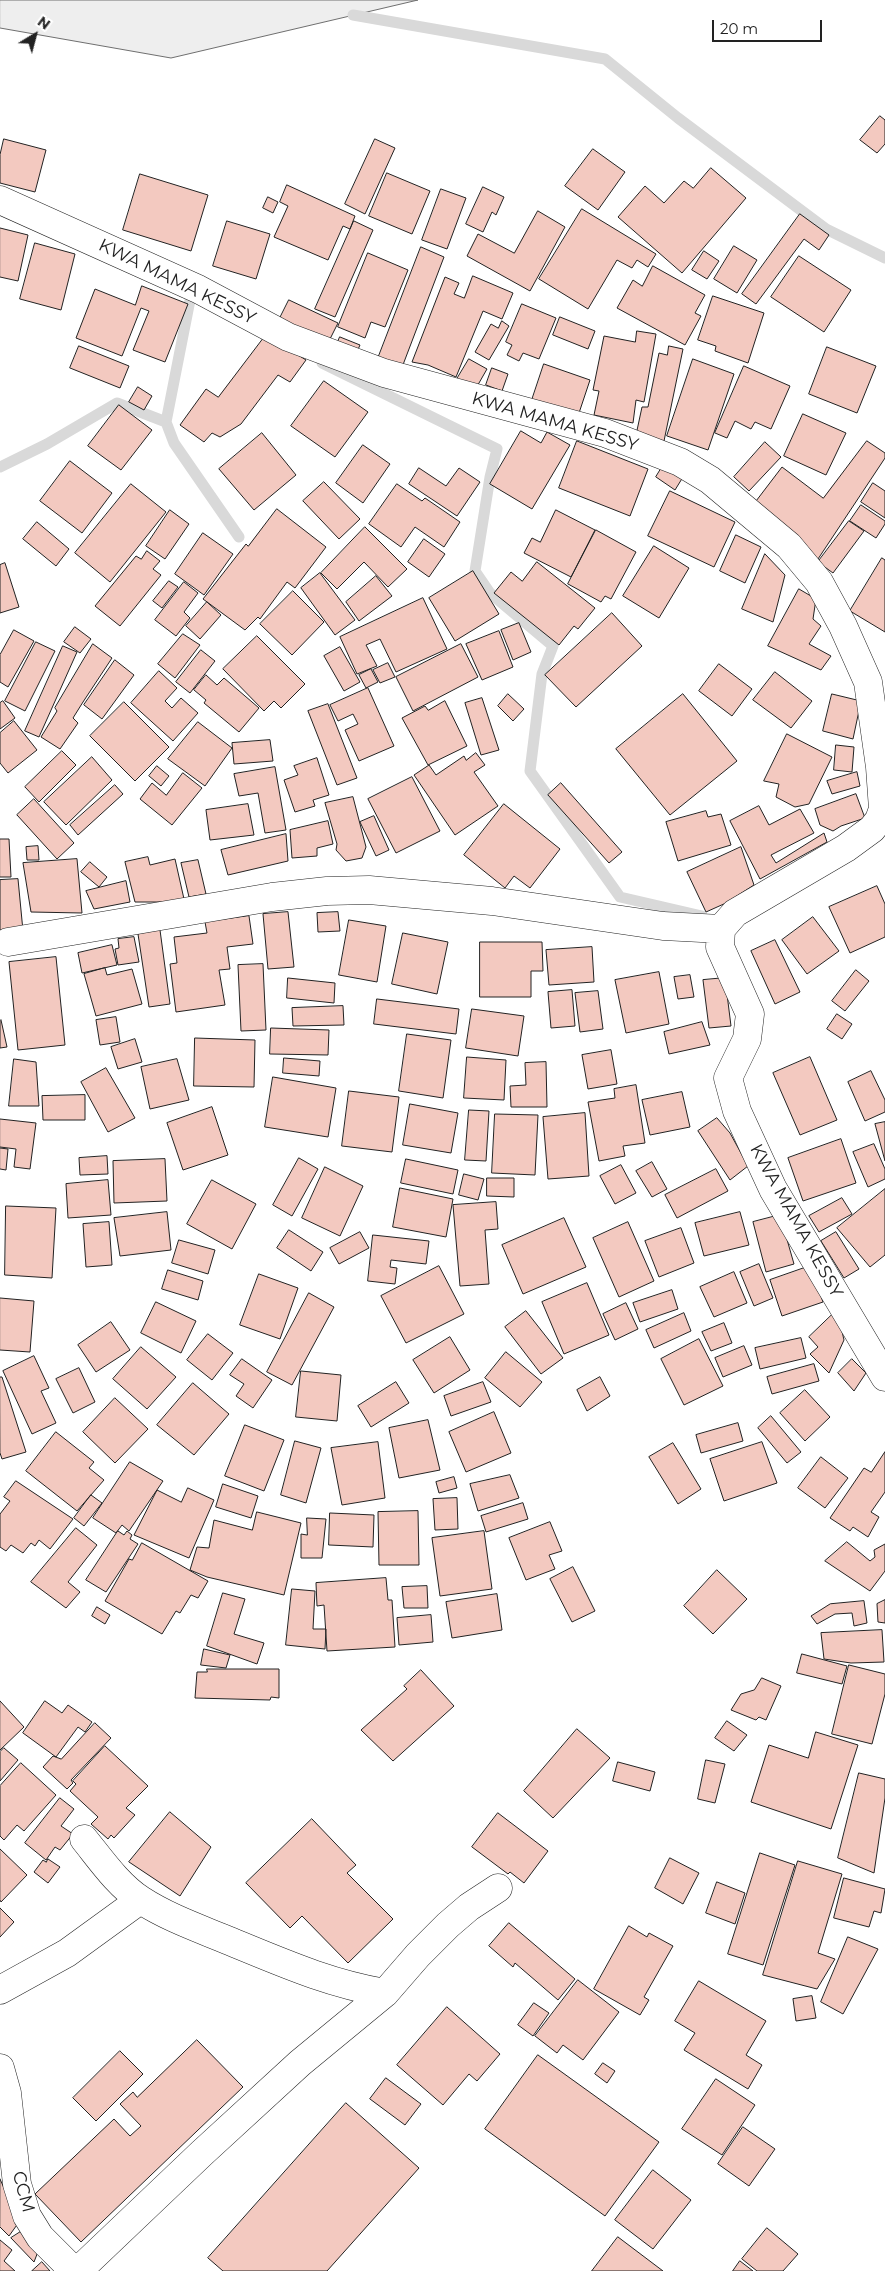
<!DOCTYPE html>
<style>
body{margin:0}
#map{position:relative;width:885px;height:2271px;overflow:hidden;background:#fff;font-family:Montserrat,sans-serif}
canvas{display:block}
.north{position:absolute;left:10px;top:10px;width:50px;height:50px;-webkit-text-stroke:4px #fff;paint-order:stroke;rotate:37deg;font-size:14px;font-weight:700;line-height:20px;text-align:center;color:#222}
.north::after{content:'';display:block;margin:auto;width:18px;height:22px;background:#222;clip-path:polygon(50% 0,100% 100%,50% 72%,0 100%)}
.scale{position:absolute;left:712px;top:20px;width:110px;height:22px;box-sizing:border-box;border:2px solid #222;border-top:0;padding-left:6px;font-size:15px;line-height:18px;white-space:nowrap;color:#222;-webkit-text-stroke:4px #fff;paint-order:stroke}
</style>
<div id="map">
<canvas width="885" height="2271"></canvas>
<div class="north">N</div>
<div class="scale">20 m</div>
</div>
<script>
const g = document.querySelector('canvas').getContext('2d');
g.lineJoin = 'round';
function fillPath(path, color) {
  g.fillStyle = color;
  g.fill(path, 'evenodd');
}
function strokePath(path, color, width, dash) {
  g.strokeStyle = color;
  g.lineWidth = width;
  g.lineCap = dash ? 'butt' : 'round';
  g.setLineDash(dash || []);
  g.stroke(path);
}
function drawText(font, color, halo, rows, align = 'center') {
  g.font = font + ' Montserrat,sans-serif';
  g.lineWidth = 4;
  g.setLineDash([]);
  g.textBaseline = 'middle';
  g.strokeStyle = halo;
  g.fillStyle = color;
  for (const [text, x, y, turn = 0] of rows) {
    g.save();
    g.translate(x, y);
    g.rotate((+turn || 0) * Math.PI / 180);
    g.textAlign = isNaN(turn) ? turn : align;
    if (halo) g.strokeText(text, 0, 0);
    g.fillText(text, 0, 0);
    g.restore();
  }
}
const green = new Path2D(`
 M0,0H418L171,58L0,28Z`);
const stream = new Path2D(`
 M353,15L605,59L678,118L826,229L885,258
 M322,363L497,449L490,477L475,571L490,593L553,646L542,674L530,771L620,897L702,916
 M166,422L191,295L182,292
 M0,467L47,444L117,403L166,422L174,443L239,537`);
const building = new Path2D(`
 M880,116L885,120V144L877,153L860,140Z
 M4,139L46,150L35,192L0,183V155Z
 M375,139L395,148L365,214L345,204Z
 M593,149L625,172L598,210L565,186Z
 M711,168L746,198L682,273L618,217L645,186L664,203L684,181L693,188Z
 M387,173L430,191L412,234L369,216Z
 M140,174L208,195L191,251L123,230Z
 M287,185L355,216L350,229L343,226L328,260L274,237L288,206L280,202Z
 M483,187L504,197L496,215L492,212L483,232L466,224Z
 M441,189L466,198L447,249L422,240Z
 M268,197L278,202L273,213L263,208Z
 M582,209L656,254L648,267L637,260L632,268L617,260L588,309L539,279Z
 M538,211L565,227L530,291L467,256L478,234L514,253Z
 M800,214L829,235L819,250L804,239L756,304L742,294Z
 M227,221L270,234L256,279L213,266Z
 M354,221L373,230L335,317L315,309Z
 M0,228L28,235L18,281L0,277Z
 M35,243L75,254L61,310L20,299Z
 M734,246L757,260L737,293L714,279Z
 M421,247L444,257L401,370L377,361Z
 M704,251L719,261L707,279L692,270Z
 M368,253L408,270L385,327L371,322L365,338L338,327Z
 M799,256L851,290L824,332L771,297Z
 M653,266L705,295L695,313L701,316L685,345L617,308L633,280L642,286Z
 M473,276L513,293L502,319L483,311L456,377L428,365L412,362L445,277L459,283L454,294L464,298Z
 M142,286L188,304L165,362L133,350L149,311L141,308L122,356L76,338L95,289L135,305Z
 M713,296L764,313L748,363L715,351L716,346L698,340Z
 M289,300L338,323L328,343L279,320Z
 M522,304L556,318L539,359L523,353L519,361L507,355L512,345L506,342Z
 M560,317L595,331L588,349L553,335Z
 M502,321L509,326L489,360L475,352L491,324L498,328Z
 M637,331L656,334L644,402L636,400L633,423L594,415L599,391L593,390L604,336L635,342Z
 M266,335L306,360L290,382L278,375L241,424L220,437L212,433L204,442L180,425L206,389L218,397Z
 M340,337L360,345L356,354L336,346Z
 M79,346L129,366L120,388L70,368Z
 M669,346L683,349L664,441L636,435L642,407H648L659,353L667,355Z
 M827,347L876,366L857,413L809,394Z
 M469,359L487,369L475,390L457,379Z
 M693,359L734,374L708,450L667,436Z
 M544,364L590,380L578,416L532,400Z
 M744,366L790,386L771,429L755,422L751,429L735,421L727,438L715,433Z
 M492,368L508,374L502,391L486,385Z
 M324,381L368,412L335,457L291,426Z
 M138,387L152,396L144,410L129,402Z
 M119,405L152,430L121,470L88,446Z
 M803,414L846,433L826,475L784,456Z
 M521,431L541,443L547,432L570,445L532,509L490,484Z
 M262,433L296,475L254,510L219,469Z
 M577,441L648,469L630,516L559,488Z
 M867,441L885,453V458L818,559L753,505L782,467L823,498Z
 M765,442L781,457L749,491L734,477Z
 M363,445L390,464L363,503L336,483Z
 M70,461L112,493L82,533L40,501Z
 M664,464L683,477L675,490L656,477Z
 M419,468L446,486L459,468L480,482L457,516L409,484Z
 M324,482L360,519L339,539L303,501Z
 M873,483L885,491V518L861,502Z
 M131,484L166,512L110,582L75,553Z
 M397,484L422,501L425,498L460,522L444,547L415,527L401,547L369,524Z
 M670,491L735,522L714,567L648,536Z
 M861,505L885,521V524L876,538L850,521Z
 M277,509L326,547L295,588L287,582L260,619L258,617L245,630L203,599L246,544L248,546Z
 M170,510L189,524L165,559L146,546Z
 M556,510L595,530L571,577L524,553L532,538L540,542Z
 M849,521L864,531L833,573L818,562Z
 M37,522L69,549L56,566L23,539Z
 M365,527L407,569L388,587L364,562L337,589L321,573Z
 M596,530L636,552L611,599L605,596L601,602L568,584Z
 M203,533L233,554L204,595L175,574Z
 M736,535L761,547L745,583L720,571Z
 M424,539L445,554L429,577L408,562Z
 M654,546L689,568L659,618L623,596Z
 M147,551L160,561L153,569L161,575L120,626L95,606L136,556L141,559Z
 M765,554L785,575L773,622L742,609Z
 M882,558L885,560V632L850,611Z
 M537,562L595,608L578,629L574,626L559,645L494,593L511,572L522,581Z
 M5,563L19,607L0,613V565Z
 M473,571L499,614L455,641L429,598Z
 M320,573L355,620L335,635L301,588Z
 M376,576L392,596L359,621L346,602Z
 M169,581L178,587L162,608L153,601Z
 M184,582L198,593L184,612L190,618L176,636L155,620Z
 M799,589L816,599L813,619L821,626L809,644L831,656L821,670L768,646Z
 M293,591L324,622L292,655L260,624Z
 M423,598L447,649L396,672L380,639L366,645L377,666L357,674L340,637Z
 M207,602L221,615L200,639L186,626Z
 M612,613L642,646L576,707L545,675Z
 M519,623L531,652L513,660L501,630Z
 M75,627L91,639L80,653L64,642Z
 M14,630L34,641L8,687L0,682V655Z
 M499,631L513,667L482,680L466,644Z
 M183,634L200,645L175,678L158,664Z
 M257,636L305,684L281,708L274,701L264,711L223,669Z
 M36,642L55,651L25,711L5,701Z
 M93,644L112,658L83,702L73,718L78,723L60,749L41,737L57,711L55,708Z
 M461,644L478,677L413,711L396,677Z
 M63,646L77,652L39,737L25,731Z
 M340,647L360,682L344,691L324,656Z
 M201,650L215,661L190,693L176,682Z
 M115,660L134,675L102,719L84,705Z
 M388,663L395,677L380,683L373,670Z
 M719,664L752,689L732,716L699,691Z
 M371,669L378,682L366,688L359,675Z
 M159,671L177,688L165,701L172,708L181,698L198,713L173,741L131,703Z
 M775,672L812,701L791,728L753,700Z
 M206,675L217,685L224,678L259,708L239,732L204,703L206,700L194,690Z
 M368,688L394,746L359,761L345,730L358,724L353,714L338,721L330,705Z
 M508,694L524,709L513,721L498,706Z
 M683,694L737,761L670,815L616,749Z
 M832,694L861,701L853,739L823,731Z
 M482,698L499,750L481,755L465,703Z
 M3,701L15,718L0,729V703Z
 M445,701L467,746L428,765L402,718L425,706L428,710Z
 M124,702L169,747L135,781L90,736Z
 M328,704L357,778L337,785L308,711Z
 M14,721L37,750L8,773L0,763V733Z
 M198,722L232,748L205,786L168,759Z
 M787,734L832,757L809,804L795,807L776,797L779,784L764,781Z
 M270,740L273,761L234,764L232,743Z
 M836,745L854,747L852,772L834,770Z
 M62,751L76,765L39,802L25,787Z
 M476,753L485,765L474,772L498,806L455,835L414,775L429,765L436,775L464,756L466,760Z
 M92,757L112,780L66,825L44,802Z
 M317,758L329,795L313,800L315,806L295,812L284,780L298,775L294,766Z
 M157,766L169,776L161,786L149,776Z
 M275,767L286,830L265,833L258,793L239,796L234,774Z
 M857,772L860,786L832,794L827,781Z
 M183,773L202,788L172,825L140,799L152,783L166,795Z
 M412,777L440,831L396,853L368,799Z
 M561,783L622,852L609,863L548,795Z
 M115,785L123,794L78,835L70,825Z
 M856,794L865,818L841,826L833,831L820,825L815,809Z
 M353,797L366,847L362,858L346,861L336,850L337,844L325,803Z
 M34,799L74,843L57,859L17,815Z
 M248,804L254,835L210,840L206,810Z
 M504,804L560,849L530,888L514,876L505,888L464,855Z
 M759,806L769,825L800,809L814,833L771,855L776,863L824,833L827,842L760,879L730,821Z
 M706,811L708,817L721,814L731,845L678,861L666,822Z
 M374,816L389,850L376,856L360,822Z
 M328,821L333,844L317,848V856L292,858L290,830Z
 M286,834L288,861L228,875L221,850Z
 M0,839H9L11,877H0Z
 M38,846L39,860H27L26,847Z
 M741,847L754,885L726,903L706,912L687,872Z
 M148,857L150,865L175,859L184,899L171,902H135L125,862Z
 M77,859L82,913L31,912L23,863Z
 M198,860L206,894L189,897L181,863Z
 M90,862L107,877L99,887L81,872Z
 M18,879L23,931L0,933V880Z
 M126,881L130,902L94,909L86,891Z
 M877,886L885,904V937L850,953L829,907Z
 M288,912L294,967L268,969L263,914Z
 M338,912L340,931L318,932L317,913Z
 M249,916L253,944L227,947L230,969L219,970L225,1005L176,1012L170,964L177,963L174,937L207,933L205,922Z
 M813,917L839,951L807,974L782,940Z
 M349,920L386,926L377,982L339,975Z
 M160,930L170,1004L149,1007L138,934Z
 M403,933L448,942L437,994L392,984Z
 M134,937L139,962L118,965L115,949L119,948L118,939Z
 M775,940L800,992L775,1004L751,951Z
 M480,942H542L543,971H531V997H480Z
 M112,945L117,965L82,973L78,953Z
 M592,947L594,982L549,985L546,950Z
 M56,957L65,1045L18,1050L9,962Z
 M263,964L266,1030L241,1031L238,965Z
 M105,968L107,975L132,969L142,1004L96,1016L84,974Z
 M856,970L869,981L845,1011L832,1001Z
 M659,972L669,1024L626,1033L615,980Z
 M690,975L694,997L678,999L674,977Z
 M288,978L335,983L334,1003L287,998Z
 M725,978L731,1026L709,1028L703,980Z
 M572,990L575,1026L551,1028L548,992Z
 M598,991L603,1029L580,1032L575,993Z
 M377,999L459,1009L456,1034L374,1024Z
 M343,1006L344,1025L293,1026L292,1008Z
 M472,1009L524,1016L518,1056L466,1048Z
 M837,1014L852,1024L842,1039L827,1029Z
 M116,1017L120,1042L100,1045L96,1020Z
 M1,1020L7,1047L0,1048V1021Z
 M702,1022L710,1045L669,1054L664,1032Z
 M271,1028L329,1030L328,1055L270,1054Z
 M407,1034L451,1040L443,1098L399,1091Z
 M195,1038L255,1040L254,1087L194,1086Z
 M135,1039L142,1062L118,1069L111,1047Z
 M611,1050L617,1084L588,1089L582,1055Z
 M467,1057L506,1060L504,1100L464,1098Z
 M810,1057L837,1120L800,1135L773,1073Z
 M284,1058L320,1061L319,1076L283,1073Z
 M14,1059L36,1062L39,1106H9Z
 M177,1059L189,1100L150,1109L141,1067Z
 M546,1062L547,1107H511L510,1086L526,1085L525,1063Z
 M106,1068L135,1118L108,1132L81,1082Z
 M871,1071L885,1100V1112L865,1121L848,1082Z
 M273,1077L336,1088L328,1137L265,1127Z
 M636,1085L645,1143L623,1146L625,1156L599,1161L588,1102L615,1098L614,1089Z
 M349,1091L399,1097L392,1152L342,1146Z
 M682,1092L690,1127L650,1135L642,1100Z
 M85,1095V1120H43L42,1096Z
 M410,1104L458,1113L451,1153L403,1145Z
 M212,1107L228,1155L183,1170L167,1123Z
 M469,1110L489,1111L486,1161L465,1160Z
 M585,1113L589,1176L548,1179L543,1117Z
 M495,1114L538,1115L535,1175L492,1173Z
 M717,1118L730,1133L748,1166L730,1180L698,1131Z
 M0,1119L36,1123L30,1169L14,1167L16,1149L0,1147Z
 M885,1122V1161L875,1124Z
 M841,1139L856,1183L803,1201L788,1158Z
 M874,1144L885,1169V1179L868,1187L853,1152Z
 M0,1148L8,1149L6,1170L0,1169Z
 M107,1156L108,1174L80,1175L79,1158Z
 M299,1158L318,1169L292,1216L273,1205Z
 M165,1159L167,1201L114,1203L113,1161Z
 M406,1159L458,1170L453,1194L401,1183Z
 M652,1162L667,1189L652,1197L636,1171Z
 M621,1165L636,1193L615,1204L600,1176Z
 M325,1167L363,1186L340,1236L302,1218Z
 M716,1169L728,1191L677,1218L665,1195Z
 M464,1174L484,1179L478,1200L459,1195Z
 M487,1178H514V1197L487,1196Z
 M108,1180L111,1215L68,1218L66,1184Z
 M212,1180L256,1204L232,1249L187,1224Z
 M400,1188L453,1199L446,1237L393,1227Z
 M885,1189V1255L870,1267L837,1228Z
 M842,1198L852,1214L819,1232L809,1216Z
 M496,1202L498,1229L485,1230L489,1284L460,1286L453,1205Z
 M6,1206L56,1208L52,1278L5,1275Z
 M167,1212L171,1250L120,1256L114,1218Z
 M740,1212L749,1245L704,1256L695,1223Z
 M780,1215L794,1264L766,1272L753,1222Z
 M564,1218L586,1267L523,1294L502,1245Z
 M109,1222L112,1265L86,1267L83,1224Z
 M628,1222L654,1281L619,1297L593,1238Z
 M681,1228L694,1263L659,1277L645,1241Z
 M289,1230L323,1252L311,1271L277,1248Z
 M360,1232L369,1248L339,1264L330,1248Z
 M836,1232L859,1269L844,1278L821,1241Z
 M373,1235L429,1241L426,1264L391,1260L390,1267L397,1268L395,1284L368,1281Z
 M179,1240L215,1250L208,1274L172,1263Z
 M759,1264L773,1298L754,1306L740,1272Z
 M439,1266L464,1314L406,1343L381,1296Z
 M810,1266L823,1302L782,1316L770,1280Z
 M168,1270L203,1281L198,1300L162,1289Z
 M734,1272L747,1303L714,1317L700,1287Z
 M259,1274L298,1288L280,1339L240,1325Z
 M587,1283L609,1335L564,1354L542,1302Z
 M672,1290L678,1309L640,1322L633,1303Z
 M309,1293L334,1307L292,1385L267,1372Z
 M0,1298L34,1301L30,1352L0,1350Z
 M156,1302L196,1321L181,1353L141,1333Z
 M626,1303L638,1329L615,1340L603,1314Z
 M837,1310L844,1340L829,1373L810,1354L818,1347L809,1337Z
 M526,1311L563,1358L541,1374L505,1327Z
 M684,1313L691,1331L654,1348L646,1330Z
 M111,1322L130,1350L96,1372L78,1345Z
 M724,1323L732,1343L711,1351L702,1332Z
 M208,1334L233,1353L212,1380L187,1360Z
 M450,1337L470,1370L434,1393L413,1360Z
 M801,1338L806,1358L760,1369L755,1348Z
 M699,1339L723,1386L684,1405L661,1359Z
 M744,1346L752,1365L723,1377L715,1358Z
 M141,1347L176,1377L147,1409L113,1379Z
 M506,1352L542,1382L520,1407L485,1378Z
 M34,1356L49,1388L41,1391L56,1423L32,1434L3,1371Z
 M242,1359L272,1380L253,1408L236,1396L244,1384L230,1375Z
 M852,1359L866,1373L854,1391L838,1373Z
 M814,1364L819,1381L772,1394L767,1377Z
 M79,1368L95,1402L73,1413L56,1379Z
 M301,1371L341,1375L337,1421L296,1417Z
 M0,1377H2L26,1452L2,1459L0,1453Z
 M600,1377L610,1396L587,1411L577,1390Z
 M396,1382L409,1403L371,1427L358,1406Z
 M483,1382L491,1402L451,1416L444,1396Z
 M193,1383L229,1414L194,1455L157,1425Z
 M805,1390L830,1417L805,1441L780,1413Z
 M115,1398L148,1429L115,1463L83,1432Z
 M494,1412L511,1453L466,1472L449,1432Z
 M771,1416L801,1452L787,1463L758,1428Z
 M428,1420L440,1470L399,1478L389,1428Z
 M738,1423L743,1441L701,1453L696,1435Z
 M245,1425L284,1440L264,1491L225,1476Z
 M56,1432L94,1462L89,1468L104,1480L77,1511L26,1471Z
 M295,1441L321,1448L306,1503L281,1495Z
 M378,1442L385,1498L342,1505L331,1448Z
 M762,1442L777,1483L724,1501L710,1459Z
 M673,1443L701,1489L678,1504L649,1457Z
 M885,1452V1492L871,1512L879,1517L868,1537L853,1527L850,1531L830,1518L864,1468L871,1472Z
 M821,1457L848,1478L825,1508L798,1488Z
 M130,1462L163,1481L129,1531L122,1525L116,1533L93,1518Z
 M510,1475L519,1498L478,1511L470,1484Z
 M454,1477L457,1488L439,1493L436,1482Z
 M16,1481L73,1519L50,1549L39,1540L35,1546L31,1543L23,1553L11,1545L6,1551L0,1547V1514L10,1501L4,1497Z
 M223,1484L258,1496L251,1518L216,1507Z
 M188,1488L214,1500L189,1558L134,1535L157,1490L181,1502Z
 M91,1495L102,1503L84,1526L74,1518Z
 M457,1498L458,1529L435,1530L433,1499Z
 M523,1503L528,1519L486,1532L481,1516Z
 M418,1511L419,1565H379L378,1512Z
 M257,1512L301,1523L284,1595L207,1577L190,1570L197,1547L209,1548L214,1520L252,1530Z
 M330,1513L374,1515L373,1547L329,1545Z
 M307,1518L326,1519L322,1558H301V1534L307,1535Z
 M550,1522L562,1551L549,1555L555,1569L526,1580L509,1538Z
 M76,1528L97,1545L68,1582L80,1592L66,1608L31,1582Z
 M118,1531L124,1535L127,1531L132,1535L130,1539L138,1544L106,1592L86,1580Z
 M484,1531L492,1589L440,1596L432,1538Z
 M847,1542L870,1561L875,1557L874,1550L885,1544V1571L870,1591L825,1561Z
 M142,1543L208,1581L198,1598L191,1595L180,1613L176,1611L162,1634L105,1601L129,1559L132,1560Z
 M573,1567L595,1611L572,1622L550,1579Z
 M717,1570L747,1599L713,1634L684,1606Z
 M386,1578L388,1600H392L395,1647L327,1651L324,1605L317,1606L316,1583Z
 M427,1586L428,1608H404L402,1587Z
 M292,1589L315,1591L313,1629H326L325,1649L286,1645Z
 M223,1593L245,1599L234,1634L264,1643L257,1664L207,1646Z
 M497,1594L502,1630L452,1638L446,1602Z
 M885,1600V1623L878,1622L877,1604Z
 M864,1601L867,1623L854,1626L852,1613L835,1614L817,1624L811,1616L830,1604Z
 M97,1607L110,1615L105,1624L92,1616Z
 M431,1615L433,1642L399,1645L397,1618Z
 M882,1630L884,1662L851,1663L824,1659L821,1633Z
 M204,1649L230,1655L226,1668L201,1665Z
 M802,1654L847,1666L842,1684L797,1673Z
 M849,1665L885,1674V1694L872,1744L832,1734Z
 M207,1669H279V1698L271,1697L270,1700L195,1698L197,1672H207Z
 M421,1670L454,1706L393,1761L361,1730L407,1689L404,1686Z
 M762,1678L781,1686L766,1720L759,1717L756,1720L731,1710L741,1694L754,1690Z
 M0,1701L24,1727L0,1750Z
 M45,1701L62,1713L68,1705L92,1722L85,1732L78,1727L56,1757L23,1733Z
 M727,1721L747,1735L734,1751L715,1738Z
 M95,1723L111,1738L71,1780L73,1783L67,1789L43,1767L53,1756L61,1759Z
 M577,1729L610,1758L553,1818L524,1791Z
 M816,1732L858,1745L831,1829L751,1802L769,1745L808,1758Z
 M105,1746L148,1786L126,1808L135,1815L114,1838L111,1835L108,1839L91,1824L98,1817L70,1791L76,1784L73,1781Z
 M4,1748L18,1760L0,1781V1752Z
 M706,1760L725,1764L715,1803L698,1799Z
 M618,1762L655,1772L650,1791L613,1781Z
 M21,1763L56,1795L24,1831L17,1825L4,1840L0,1836V1786Z
 M859,1773L885,1779V1798L874,1873L838,1858Z
 M60,1798L74,1809L61,1826L73,1834L60,1850L55,1847L46,1860L25,1843Z
 M170,1812L211,1847L180,1896L129,1862Z
 M498,1813L548,1851L524,1883L510,1872L508,1874L472,1847Z
 M312,1819L356,1865L347,1873L393,1919L348,1963L302,1916L290,1928L246,1883Z
 M0,1849L27,1875L1,1902L0,1900Z
 M760,1853L795,1865L763,1965L728,1954Z
 M670,1858L699,1873L683,1904L655,1888Z
 M48,1859L60,1867L48,1883L34,1872L43,1860L46,1862Z
 M798,1861L842,1874L818,1953L835,1959L817,1989L763,1975Z
 M844,1878L885,1889L881,1913L874,1911L869,1927L834,1918Z
 M717,1882L745,1893L735,1924L706,1913Z
 M0,1908L14,1922L0,1937Z
 M509,1923L575,1979L558,2000L515,1963L513,1967L489,1946Z
 M629,1926L647,1937L649,1933L673,1946L644,1997L649,2000L640,2015L594,1989Z
 M848,1937L878,1949L843,2014L821,2002Z
 M578,1980L619,2012L583,2060L563,2045L557,2053L535,2036Z
 M699,1981L766,2021L746,2055L762,2065L748,2089L684,2050L695,2033L675,2021Z
 M812,1996L816,2018L796,2021L793,1999Z
 M534,2003L549,2013L533,2036L518,2025Z
 M447,2007L500,2054L477,2081L469,2074L443,2105L397,2065Z
 M197,2040L243,2087L81,2242L35,2194L114,2119L130,2136L141,2126L120,2104L133,2092L137,2097Z
 M120,2051L143,2074L96,2121L73,2098Z
 M538,2055L659,2142L605,2216L485,2129Z
 M603,2063L615,2071L607,2083L595,2074Z
 M386,2078L421,2104L405,2125L370,2099Z
 M716,2079L755,2105L722,2155L682,2129Z
 M346,2103L419,2168L327,2271H223L208,2258Z
 M743,2127L775,2149L749,2186L718,2164Z
 M653,2170L691,2200L653,2249L615,2220Z
 M0,2179L19,2222L9,2236L0,2227Z
 M767,2228L798,2254L783,2271H757L742,2259Z
 M22,2231L39,2249L34,2262L11,2238Z
 M618,2237L663,2271H592Z
 M0,2240L12,2250L4,2261L15,2271H0Z
 M740,2261L753,2271H733Z
 M42,2262L50,2271H32Z`);
const minor = new Path2D(`
 M0,200L198,289L288,337L384,373L605,433L680,462L710,480L789,546L819,582L843,626L868,682L880,767L883,809L879,820L872,829L846,848L735,913L721,929L720,947L750,1014L747,1039L728,1078L737,1111L773,1189L885,1377
 M8,942L272,897L327,891L369,890L492,901L663,926L721,929
 M84,1839C101,1860 118,1885 141,1900C167,1917 198,1928 227,1940C281,1962 327,1983 385,1993
 M0,1990L67,1953L140,1900
 M0,2068L7,2093L17,2184L27,2216L40,2237L74,2271
 M78,2271L202,2153L300,2063L385,1993L418,1955L448,1925L469,1907L498,1888`);
const streetNames = [
 ["KWA MAMA KESSY",177,282,26],
 ["KWA MAMA KESSY",555,422,16],
 ["KWA MAMA KESSY",796,1221,61],
 ["CCM",23,2192,75]
];
fillPath(green, '#eee');
strokePath(green, '#6f6f6f', 1);
strokePath(stream, '#d9d9d9', 11);
fillPath(building, '#f3c9c0');
strokePath(building, '#222', 1);
strokePath(minor, '#222', 29);
strokePath(minor, '#fff', 28);
drawText('18px', '#222', '#fff', streetNames);
</script>
